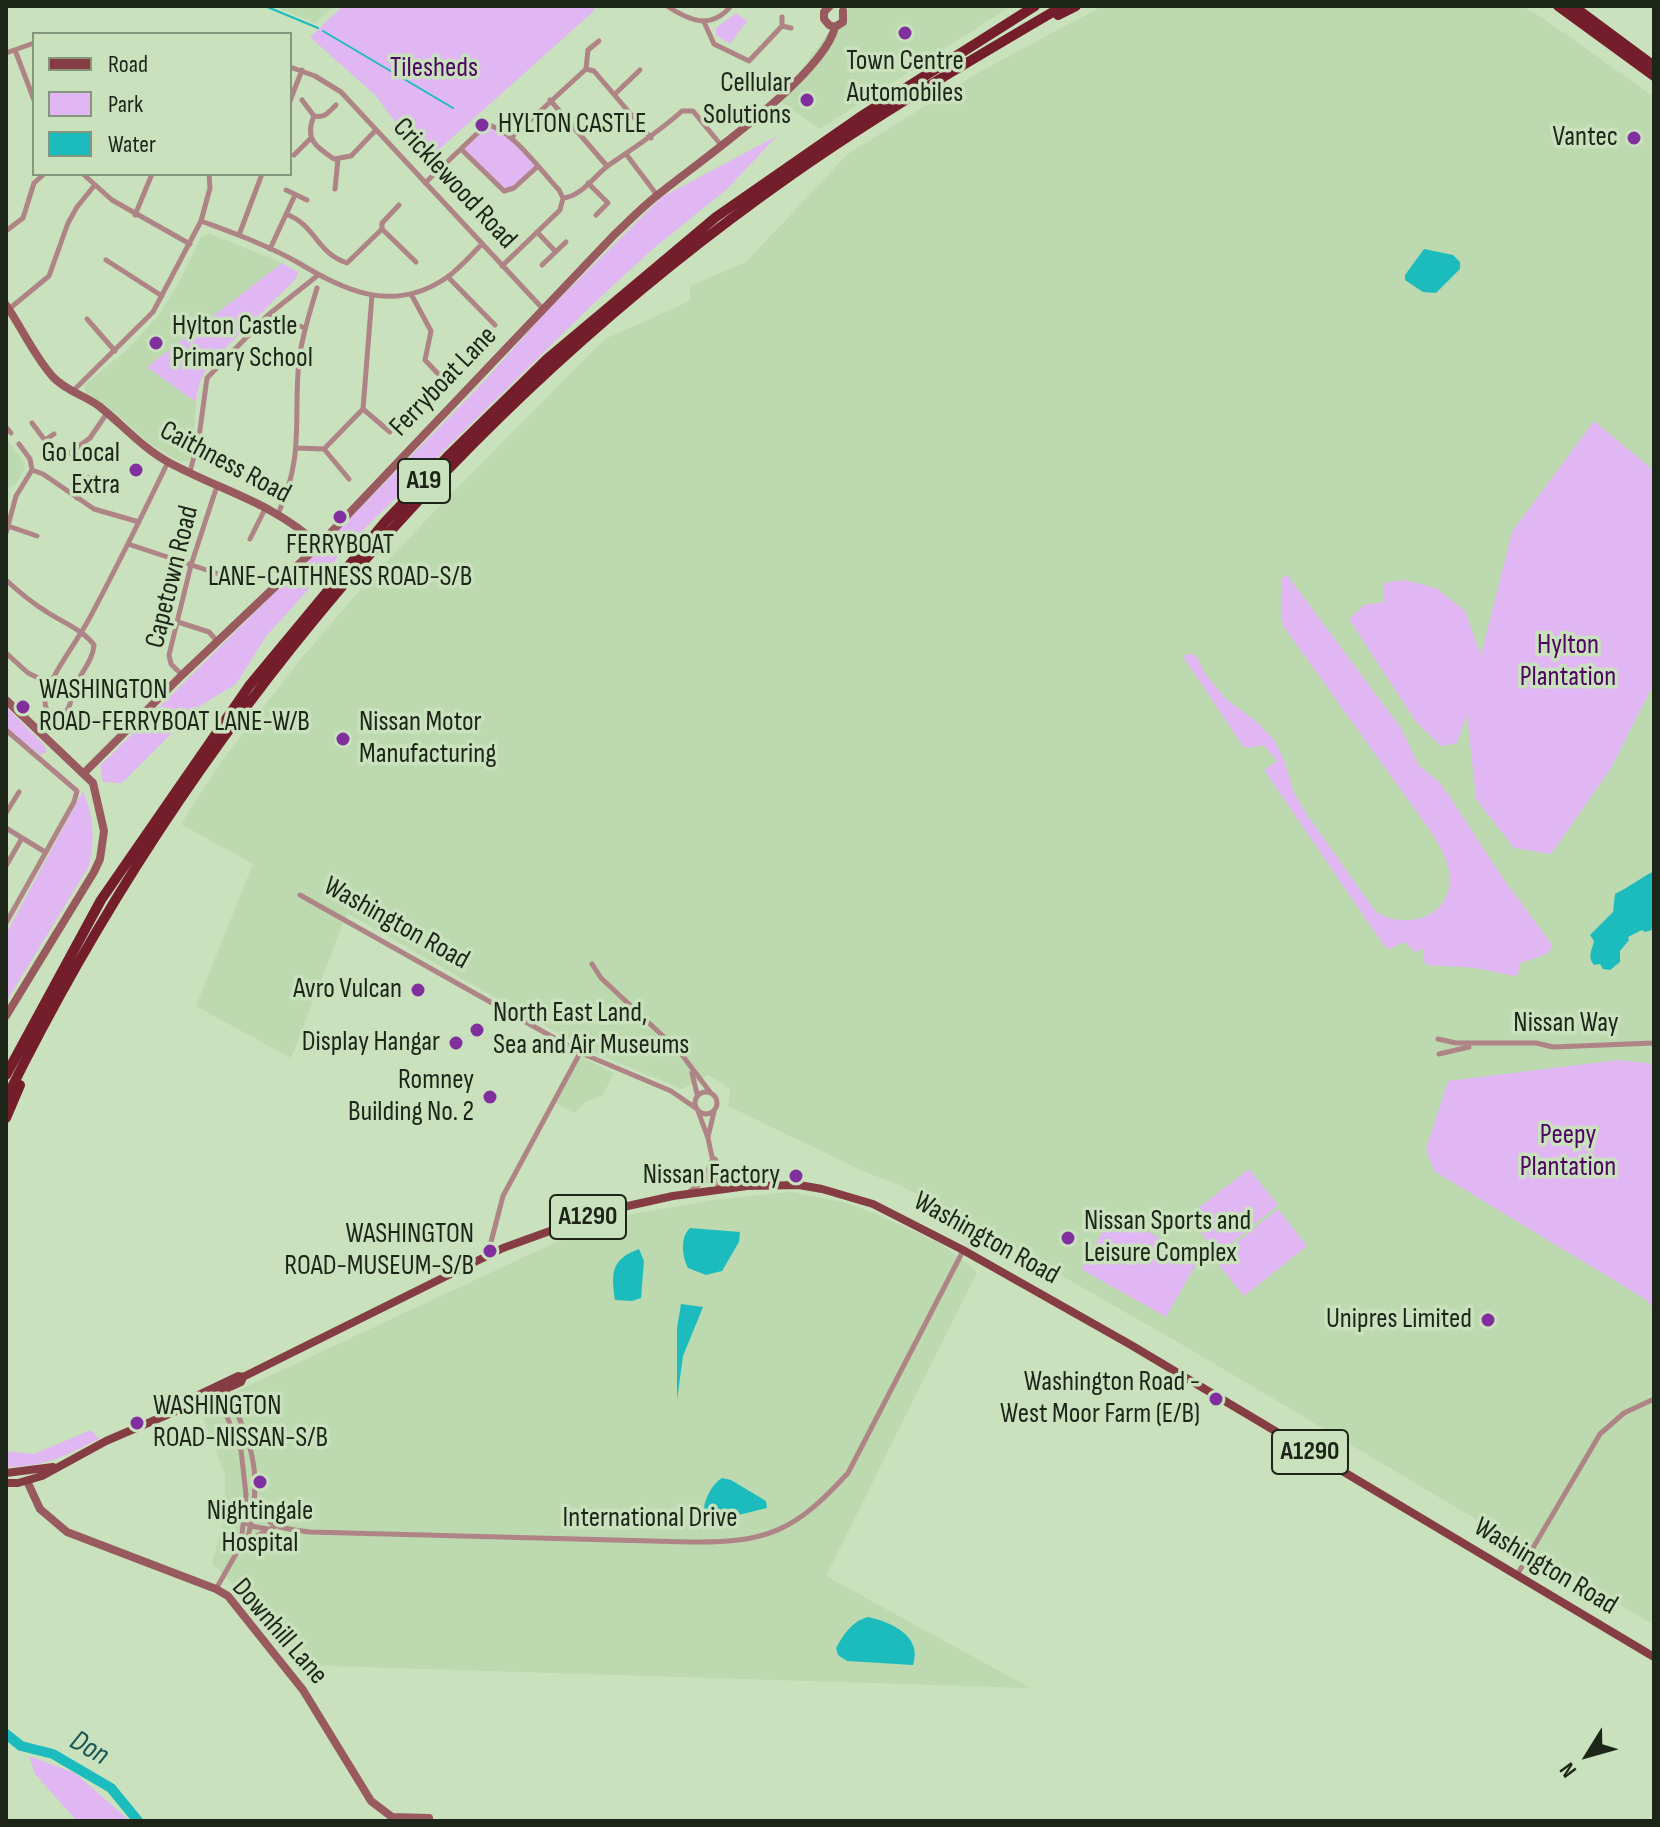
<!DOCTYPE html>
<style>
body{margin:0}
#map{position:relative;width:1660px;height:1827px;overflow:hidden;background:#c9e1bd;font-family:"Sofia Sans Condensed",sans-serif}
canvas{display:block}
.frame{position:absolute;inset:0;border:8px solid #1c2518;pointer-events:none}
.legend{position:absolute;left:32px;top:32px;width:260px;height:144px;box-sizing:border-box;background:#c9e1bd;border:2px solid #84967b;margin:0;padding:10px 14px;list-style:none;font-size:24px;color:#1c2518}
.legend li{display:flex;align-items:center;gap:16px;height:40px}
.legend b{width:40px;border:2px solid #84967b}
.north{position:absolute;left:1548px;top:1715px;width:80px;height:80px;-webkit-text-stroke:6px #c9e1bd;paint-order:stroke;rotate:233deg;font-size:22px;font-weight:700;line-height:32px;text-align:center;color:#1c2518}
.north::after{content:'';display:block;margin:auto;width:28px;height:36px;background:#1c2518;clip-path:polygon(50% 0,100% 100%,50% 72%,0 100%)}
</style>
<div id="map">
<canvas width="1660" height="1827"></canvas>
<div class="frame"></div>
<ul class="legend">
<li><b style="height:10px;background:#853c43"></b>Road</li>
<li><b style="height:22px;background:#e1b7f3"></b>Park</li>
<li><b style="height:22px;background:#1cbcbe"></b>Water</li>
</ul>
<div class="north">N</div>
</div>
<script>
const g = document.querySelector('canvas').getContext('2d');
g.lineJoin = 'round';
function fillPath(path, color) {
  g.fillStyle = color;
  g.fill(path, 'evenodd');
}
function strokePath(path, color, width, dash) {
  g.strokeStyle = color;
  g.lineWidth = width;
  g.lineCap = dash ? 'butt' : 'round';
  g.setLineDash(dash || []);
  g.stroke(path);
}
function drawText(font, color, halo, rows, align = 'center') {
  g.font = font + ' "Sofia Sans Condensed",sans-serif';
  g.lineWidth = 7;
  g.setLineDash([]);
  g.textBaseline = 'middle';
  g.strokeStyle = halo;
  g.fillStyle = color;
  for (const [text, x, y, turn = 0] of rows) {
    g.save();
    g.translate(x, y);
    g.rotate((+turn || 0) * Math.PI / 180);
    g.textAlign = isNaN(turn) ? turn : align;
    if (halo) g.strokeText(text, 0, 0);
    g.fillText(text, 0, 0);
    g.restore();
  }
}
const built = new Path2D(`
 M274,6H334L315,23Z
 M848,6H1011L820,129L779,100Z
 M1103,6H1522L1544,19L1654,97V1625L1188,1348L1017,1250L900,1185L865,1172L728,1106L730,1089L709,1075L682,1089L590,1051L347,913L291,1058L196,1006L253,864L181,824L221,762L296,665L360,590L453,492L605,339L690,301V286L746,262L848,154L983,70Z
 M208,233L282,263L148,367L196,402L193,449L189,460L181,462L153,446L107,406L86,394L84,385L128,349L158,316L177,286L201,237Z
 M6,438L25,463L24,471L16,483L6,489Z
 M581,1057L614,1073L602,1096L587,1101L574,1113L556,1103Z
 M791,1192L843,1202L874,1213L941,1244L977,1272L826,1576L1030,1688L301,1665L246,1597L212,1563L225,1516V1474L199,1409L580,1231L633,1214L713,1200Z`);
const green = new Path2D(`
 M343,6H589L595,10L425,162L375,95L310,37Z
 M736,13L747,21L730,44L716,35V28Z
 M496,125L537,167L507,191L461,149L481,128Z
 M777,136L727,189L654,248L595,302L358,535L267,635L236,684L198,707L122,783L103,782L100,766L355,513L478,388L546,312L662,197Z
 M282,263L298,272L296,279L213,360C202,374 198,384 196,402L147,367Z
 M1594,421L1654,471V683L1611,768L1551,854L1514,848L1476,799L1467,715L1457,743L1441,746L1416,722L1349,619L1364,605L1384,602V583L1404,580L1436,588L1465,611L1481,655L1512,532Z
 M1287,575L1401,728L1419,766L1438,781L1450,797L1502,877L1550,942L1552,947L1547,954L1520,963L1518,975L1514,976L1476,968L1427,965L1423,959L1424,950L1422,948L1416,953L1406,943H1401L1390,949L1385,947L1264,770L1277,761L1264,745L1247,748L1243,746L1184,658L1185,654L1196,655L1204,672L1225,698L1258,723L1274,740L1285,762L1293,791L1307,815L1376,912C1409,932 1456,915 1449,871C1447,857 1438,844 1431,832L1284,627L1281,618V579Z
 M6,707L43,744L47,751L41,755L6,728Z
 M83,791C94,819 95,837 89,866L6,1002V934Z
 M1618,1060L1654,1064V1309L1645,1299L1434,1171L1426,1149L1448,1081Z
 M1249,1169L1278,1205L1218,1254L1188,1216Z
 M1278,1209L1307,1246L1244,1296L1215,1260Z
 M1113,1213L1199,1259L1166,1317L1081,1269Z
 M91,1430L99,1439C64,1456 46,1467 6,1467V1451L34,1454Z
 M29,1756L75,1773L130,1821H77L35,1774Z`);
const water = new Path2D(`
 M1424,249L1453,255L1460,262V269L1436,293L1423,292L1405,280V275Z
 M1654,871L1652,930L1645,932L1642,930L1628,937L1629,940L1620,951V962L1610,970L1603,969L1600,964L1594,965C1587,957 1592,950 1594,941L1590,935L1613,912L1615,894C1631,886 1639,879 1654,871Z
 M690,1228L740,1232L739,1242L722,1271L706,1275L688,1268C682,1256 680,1237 690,1228Z
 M639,1249L644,1261L641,1298L632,1301L615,1300C611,1273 611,1259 639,1249Z
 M681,1304L703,1307L683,1356L677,1400V1328Z
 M722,1478L731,1480L766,1501L767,1508C749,1512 720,1522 704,1513C703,1501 712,1484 722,1478Z
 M868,1617C891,1622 923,1636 913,1665L847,1661L838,1655L836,1648C844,1634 852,1621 868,1617Z`);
const stream = new Path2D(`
 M265,6L318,28
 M323,31L453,108`);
const river = new Path2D(`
 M6,1734L21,1746L53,1754L111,1788L138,1821`);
const street = new Path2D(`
 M667,6C690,21 711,30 731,6
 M704,22L714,44L749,61L782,26V17
 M782,26L791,28
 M15,50L34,100
 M6,53L34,43
 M290,67L315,76L341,92L543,309
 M586,69L588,50L599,41
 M615,94L640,70
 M302,100L314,116C325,118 328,113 336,105
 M550,100L607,166
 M290,101L302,70
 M314,116C304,139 316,147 334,159L351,156L376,130
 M511,138L586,69L594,71L651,138
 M461,149L504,191L514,188L537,167
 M626,154L657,195
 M294,155L310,139
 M83,174L112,200L190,244
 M425,183L486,125C509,126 542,172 559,190L563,198L560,210L502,266
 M588,183L608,203L596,215
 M335,189L338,159
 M286,190L307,200
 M563,198C581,197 595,175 609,165C635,147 659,132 682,111H693L721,145
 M399,205L382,223V229L416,262
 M286,214C317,226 315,252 347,263L382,229
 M135,215L152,174
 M201,221C233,233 267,245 297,262C345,291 393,314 446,278C459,269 470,256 482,244
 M6,231L23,218L34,183L44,174
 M537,232L556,252
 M239,235L262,174
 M270,249L295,195
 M106,260L162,296
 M542,265L566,242
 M448,277L495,325
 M411,294L431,331L425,360L443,379
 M9,309L49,276L68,223L77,207L94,186
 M269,315L305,328
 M87,319L115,351
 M72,392L153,312L201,221L210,188L209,174
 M363,409L390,432
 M32,423L56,455L64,457L90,438L107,413
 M6,427L11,433
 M45,440L54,434
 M19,444L30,459L32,470
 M297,448L324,449L363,409L372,295
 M324,449L349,479
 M32,470L43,474L94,509L139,522
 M190,472L199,437L207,378L268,315L317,276
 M77,498L89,478
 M278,514C305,455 293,419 299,360C302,335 310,312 317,288
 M8,526L37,536
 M6,533L16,496L32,470
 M250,539L266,507
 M128,544L249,584
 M6,580C19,592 32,603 47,612C62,622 83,630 94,645C93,661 80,673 74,689C72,696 71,706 66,712C54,723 41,709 46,696C54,670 74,646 88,621C116,569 142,516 168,462
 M178,622L209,632L217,641
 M6,653L28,673L51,684
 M182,675L171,664L169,655L191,565L217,486
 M6,730L77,791L74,802L6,923
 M6,813L19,792
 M6,828L45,852
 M6,866L22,838
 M300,895L581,1053L671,1091L697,1109
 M592,964L601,978L679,1051L710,1092
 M1438,1039L1456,1043H1536L1553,1047L1654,1043
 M1439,1054L1469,1047
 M692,1073L697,1094
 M695 1103a11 11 0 1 1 22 0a11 11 0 1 1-22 0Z
 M698,1111L708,1138L719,1190
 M708,1137L714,1112
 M715,1159L725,1177L749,1183
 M690,1191L705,1181L711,1162
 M491,1242L503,1196L580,1053
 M225,1389C255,1447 263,1477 247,1541
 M216,1391L241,1450L246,1495L241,1545L216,1589
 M198,1401L211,1404L225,1415
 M256,1503C266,1529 286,1529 310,1532L690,1542C768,1543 795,1531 848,1473L963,1251
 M243,1521L251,1526L268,1529
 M247,1541L274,1527
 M1517,1575L1600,1434L1624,1413L1654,1399`);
const secondary = new Path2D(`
 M830,6L824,12V19L829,25L835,27
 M835,27L843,22V11
 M6,305C22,328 34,356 53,377C66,391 84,395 99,406C123,425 142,448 170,463C224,492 272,502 319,545
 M6,700L93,783L104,831L100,859L94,872L6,1016
 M84,773L182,675L319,545L614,235C629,221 643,206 659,194C701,160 824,75 835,27
 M27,1481L40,1509L67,1532L216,1589L228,1596L303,1690L371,1801L392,1817L429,1818V1821`);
const primary = new Path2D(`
 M214,1394L241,1382L243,1377
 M186,1404L194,1397L238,1376L243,1377L503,1248L605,1211L673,1196L747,1186L799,1185L822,1189L873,1204L963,1250L1131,1345L1654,1657
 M6,1473L53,1467
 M6,1483H18L42,1476L106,1441L190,1405`);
const highway = new Path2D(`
 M1558,6L1654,76
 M1573,6L1654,66
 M1058,15L1076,6
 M6,1075L101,900L249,686L385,522L450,454L547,359L716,217L860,117L1035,6
 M6,1099C186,733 458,409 793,174C880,113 971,60 1063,6
 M6,1118L20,1085`);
const markers = [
 [905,33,8,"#812e9e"],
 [807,100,8,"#812e9e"],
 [482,125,8,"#812e9e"],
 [1634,138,8,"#812e9e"],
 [156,343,8,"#812e9e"],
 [136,470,8,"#812e9e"],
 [340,517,8,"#812e9e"],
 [23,707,8,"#812e9e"],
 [343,739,8,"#812e9e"],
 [418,990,8,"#812e9e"],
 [477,1030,8,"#812e9e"],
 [456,1043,8,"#812e9e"],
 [490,1097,8,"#812e9e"],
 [796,1176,8,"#812e9e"],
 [1068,1238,8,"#812e9e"],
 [490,1251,8,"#812e9e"],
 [1488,1320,8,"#812e9e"],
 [1216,1399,8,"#812e9e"],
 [137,1423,8,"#812e9e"],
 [260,1482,8,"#812e9e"]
];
const shields = [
 [424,481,52],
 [588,1217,76],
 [1310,1452,76]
];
const shieldNames = [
 ["A19",424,481],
 ["A1290",588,1217],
 ["A1290",1310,1452]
];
const poiNames = [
 ["Town Centre",905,62,"center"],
 ["Automobiles",905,94,"center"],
 ["Cellular",791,84],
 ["Solutions",791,116],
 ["HYLTON CASTLE",498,125,"left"],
 ["Vantec",1618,138],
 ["Hylton Castle",172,327,"left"],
 ["Primary School",172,359,"left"],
 ["Go Local",120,454],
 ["Extra",120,486],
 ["FERRYBOAT",340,546,"center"],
 ["LANE-CAITHNESS ROAD-S/B",340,578,"center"],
 ["WASHINGTON",39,691,"left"],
 ["ROAD-FERRYBOAT LANE-W/B",39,723,"left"],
 ["Nissan Motor",359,723,"left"],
 ["Manufacturing",359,755,"left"],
 ["Avro Vulcan",402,990],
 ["North East Land,",493,1014,"left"],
 ["Sea and Air Museums",493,1046,"left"],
 ["Display Hangar",440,1043],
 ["Romney",474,1081],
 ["Building No. 2",474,1113],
 ["Nissan Factory",780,1176],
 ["Nissan Sports and",1084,1222,"left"],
 ["Leisure Complex",1084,1254,"left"],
 ["WASHINGTON",474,1235],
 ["ROAD-MUSEUM-S/B",474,1267],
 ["Unipres Limited",1472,1320],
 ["Washington Road -",1200,1383],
 ["West Moor Farm (E/B)",1200,1415],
 ["WASHINGTON",153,1407,"left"],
 ["ROAD-NISSAN-S/B",153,1439,"left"],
 ["Nightingale",260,1512,"center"],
 ["Hospital",260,1544,"center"]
];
const parkNames = [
 ["Tilesheds",434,69],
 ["Hylton",1568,646],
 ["Plantation",1568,678],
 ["Peepy",1568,1136],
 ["Plantation",1568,1168]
];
const streetNames = [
 ["Cricklewood Road",454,184,47],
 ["Ferryboat Lane",444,382,-46],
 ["Caithness Road",225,463,28],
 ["Capetown Road",173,577,-76],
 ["Washington Road",396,924,29],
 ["Nissan Way",1566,1024],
 ["Washington Road",986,1239,29],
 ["International Drive",650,1519],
 ["Washington Road",1545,1567,31],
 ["Downhill Lane",279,1632,49]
];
const waterNames = [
 ["Don",89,1749,30]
];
fillPath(built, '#bcd9af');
fillPath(green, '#e1b7f3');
fillPath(water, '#1cbcbe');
strokePath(stream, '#1cbcbe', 2);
strokePath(river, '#1cbcbe', 10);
strokePath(street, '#af8486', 5);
strokePath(secondary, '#985a5e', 8);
strokePath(primary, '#853c43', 8);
strokePath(highway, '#741e2c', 10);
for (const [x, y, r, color] of markers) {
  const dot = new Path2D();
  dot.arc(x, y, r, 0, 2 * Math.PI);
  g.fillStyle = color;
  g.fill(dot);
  strokePath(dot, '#c9e1bd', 3);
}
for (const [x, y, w] of shields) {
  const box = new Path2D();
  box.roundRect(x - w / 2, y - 22, w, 44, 6);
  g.fillStyle = '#c9e1bd';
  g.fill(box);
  strokePath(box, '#1c2518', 2);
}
drawText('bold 26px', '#1c2518', null, shieldNames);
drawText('28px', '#1c2518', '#c9e1bd', poiNames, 'right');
drawText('28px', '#4c0362', '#c9e1bd', parkNames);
drawText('28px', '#1c2518', '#c9e1bd', streetNames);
drawText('italic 30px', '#1a5656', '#c9e1bd', waterNames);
</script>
